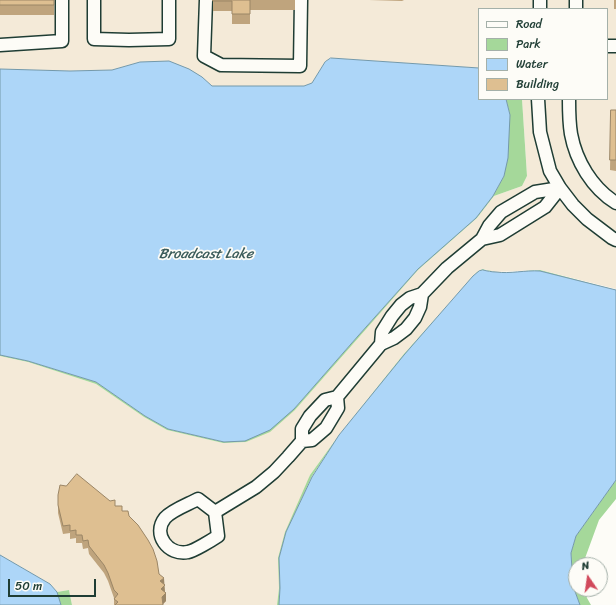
<!DOCTYPE html>
<style>
body{margin:0}
#map{position:relative;width:616px;height:605px;overflow:hidden;background:#fdfcf7;font-family:Sriracha,sans-serif}
canvas{display:block}
.legend{position:absolute;left:478px;top:8px;width:130px;height:92px;box-sizing:border-box;background:#fdfcf7;border:1px solid #a4b0a9;margin:0;padding:5px 7px;list-style:none;font-size:12px;color:#1f3d34}
.legend li{display:flex;align-items:center;gap:8px;height:20px}
.legend b{width:20px;border:1px solid #a4b0a9}
.north{position:absolute;left:568px;top:557px;width:40px;height:40px;box-sizing:border-box;background:#fdfcf7;border:1px solid #a4b0a9;border-radius:50%;rotate:347deg;font-size:11px;font-weight:700;line-height:16px;text-align:center;color:#1f3d34}
.north::after{content:'';display:block;margin:auto;width:14px;height:18px;background:#d1495b;clip-path:polygon(50% 0,100% 100%,50% 72%,0 100%)}
.scale{position:absolute;left:8px;top:579px;width:88px;height:18px;box-sizing:border-box;border:2px solid #1f3d34;border-top:0;padding-left:5px;font-size:12px;line-height:14px;white-space:nowrap;color:#1f3d34;-webkit-text-stroke:3px #fdfcf7;paint-order:stroke}
</style>
<div id="map">
<canvas width="616" height="605"></canvas>
<ul class="legend">
<li><b style="height:5px;background:#fdfcf7"></b>Road</li>
<li><b style="height:11px;background:#a5d89a"></b>Park</li>
<li><b style="height:11px;background:#add6f8"></b>Water</li>
<li><b style="height:11px;background:#debf91"></b>Building</li>
</ul>
<div class="north">N</div>
<div class="scale">50 m</div>
</div>
<script>
const g = document.querySelector('canvas').getContext('2d');
g.lineJoin = 'round';
function fillPath(path, color) {
  g.fillStyle = color;
  g.fill(path, 'evenodd');
}
function strokePath(path, color, width, dash) {
  g.strokeStyle = color;
  g.lineWidth = width;
  g.lineCap = dash ? 'butt' : 'round';
  g.setLineDash(dash || []);
  g.stroke(path);
}
function drawText(font, color, halo, rows, align = 'center') {
  g.font = font + ' Sriracha,sans-serif';
  g.lineWidth = 3.5;
  g.setLineDash([]);
  g.textBaseline = 'middle';
  g.strokeStyle = halo;
  g.fillStyle = color;
  for (const [text, x, y, turn = 0] of rows) {
    g.save();
    g.translate(x, y);
    g.rotate((+turn || 0) * Math.PI / 180);
    g.textAlign = isNaN(turn) ? turn : align;
    if (halo) g.strokeText(text, 0, 0);
    g.fillText(text, 0, 0);
    g.restore();
  }
}
const built = new Path2D(`
 M0,0H616V289L540,270L495,272L483,269L477,272L403,355L339,435L310,475L279,588L277,605H72L69,590L57,592L50,584L0,555V356L28,362L96,384L144,417L167,430L223,443L246,442L295,410L418,270L477,218L494,196L522,186L527,176L522,99H607V9H479V68L331,58L325,62L312,83L304,86H212L202,77L140,62L112,70L70,71L0,69Z`);
const green = new Path2D(`
 M506,99H522L527,176L522,186L494,196L477,218L418,270L295,410L270,432L246,442L223,443L167,430L144,417L96,384L28,362L0,356V355L28,361L96,382L145,416L168,429L224,442L294,409L358,336L418,269L476,218L493,196L504,176L510,115Z
 M483,269C487,270 492,272 496,272C510,274 525,270 540,270L616,290L540,271C525,270 511,274 496,272C492,272 487,269 483,270C479,270 476,274 473,276L404,355L339,435L312,476L286,532L279,558L280,588L279,605H277L279,588L278,558L285,532L310,475L339,435L403,355L477,272Z
 M616,480V499L599,520L584,561L583,565H576V589H584L587,598L591,605H580L573,586L572,570L571,553L576,536Z
 M69,590L72,605H61L57,592Z`);
const water = new Path2D(`
 M331,58L479,68V99H506L510,115L508,158L504,176L493,196L476,218L418,269L358,336L294,409L270,430L245,441L224,442L168,429L145,416L96,382L28,361L0,355V69L70,71L112,70L140,62L169,61L189,69L202,77L212,86H304L312,83L325,62Z
 M483,270C487,271 492,272 496,272C510,274 525,270 540,271L616,290V480L576,536L571,553L572,570L573,586L580,605H279L280,588L279,558L286,532L312,477L339,435L404,355L473,276L479,271Z
 M0,555L50,584L57,592L61,605H0Z`);
const minor = new Path2D(`
 M94,0V39L129,40L169,39V0
 M206,0L204,56L221,65L300,66L301,0
 M540,9V0
 M576,9V0
 M0,45L62,41V0
 M607,46H616
 M538,99L540,132L550,171L560,188L573,205L587,219L612,238L616,240
 M569,99C569,110 569,122 571,134C576,161 592,188 616,203
 M482,239L500,235L545,207L560,188
 M381,344L382,332L392,316L401,305L410,298L422,294L447,268L482,239L489,226L501,212L535,192L560,188
 M302,441L312,440L326,428L338,408L337,397
 M198,499L215,512L218,536C212,540 194,551 188,552C168,556 152,534 165,518C172,510 189,504 198,499Z
 M215,512L256,487L274,472L288,457L302,441V429L310,416L325,400L337,397L381,344L394,338L406,329L415,318L420,307L422,294`);
const wall = new Path2D(`
 M0,0H54V15H0Z
 M213,0H295V10H250V24H232V11H213Z
 M369,0H404L402,1Z
 M614,0H616V9H614Z
 M611,110H616V171L610,170Z
 M58,495L115,506L129,516L159,574L164,585L166,601L163,604V605H114V598L108,581L104,573L89,554L88,548L83,549L82,543H76V538L70,539V533L63,534L58,513Z`);
const shadedWall = new Path2D(`
 M164,578L165,593L161,597L160,581Z
 M166,593V601L162,605V597Z`);
const building = new Path2D(`
 M0,0H54V5H0Z
 M213,0H250V14H232V1H213Z
 M611,110H616V160H610Z
 M77,474L110,501L115,500V506H122V511H128L129,516L138,525L148,540L153,549L157,561L159,574L164,578L160,581L165,585L161,589L166,593L162,597L163,605H115L118,602L114,599L118,594L114,590L108,573L104,565L89,546L88,540L83,541L82,535H76V530L70,531V525L63,526L58,505V495L60,485L66,486Z`);
const waterNames = [
 ["Broadcast Lake",206,254]
];
fillPath(built, '#f4ead8');
fillPath(green, '#a5d89a');
fillPath(water, '#add6f8');
strokePath(water, '#7499aa', 1);
strokePath(minor, '#1f3d34', 15);
strokePath(minor, '#fdfcf7', 12);
fillPath(wall, '#bfa47d');
fillPath(shadedWall, '#9b8666');
fillPath(building, '#debf91');
strokePath(building, '#9b8666', 1);
drawText('italic 14px', '#3b5c5b', '#fdfcf7', waterNames);
</script>
